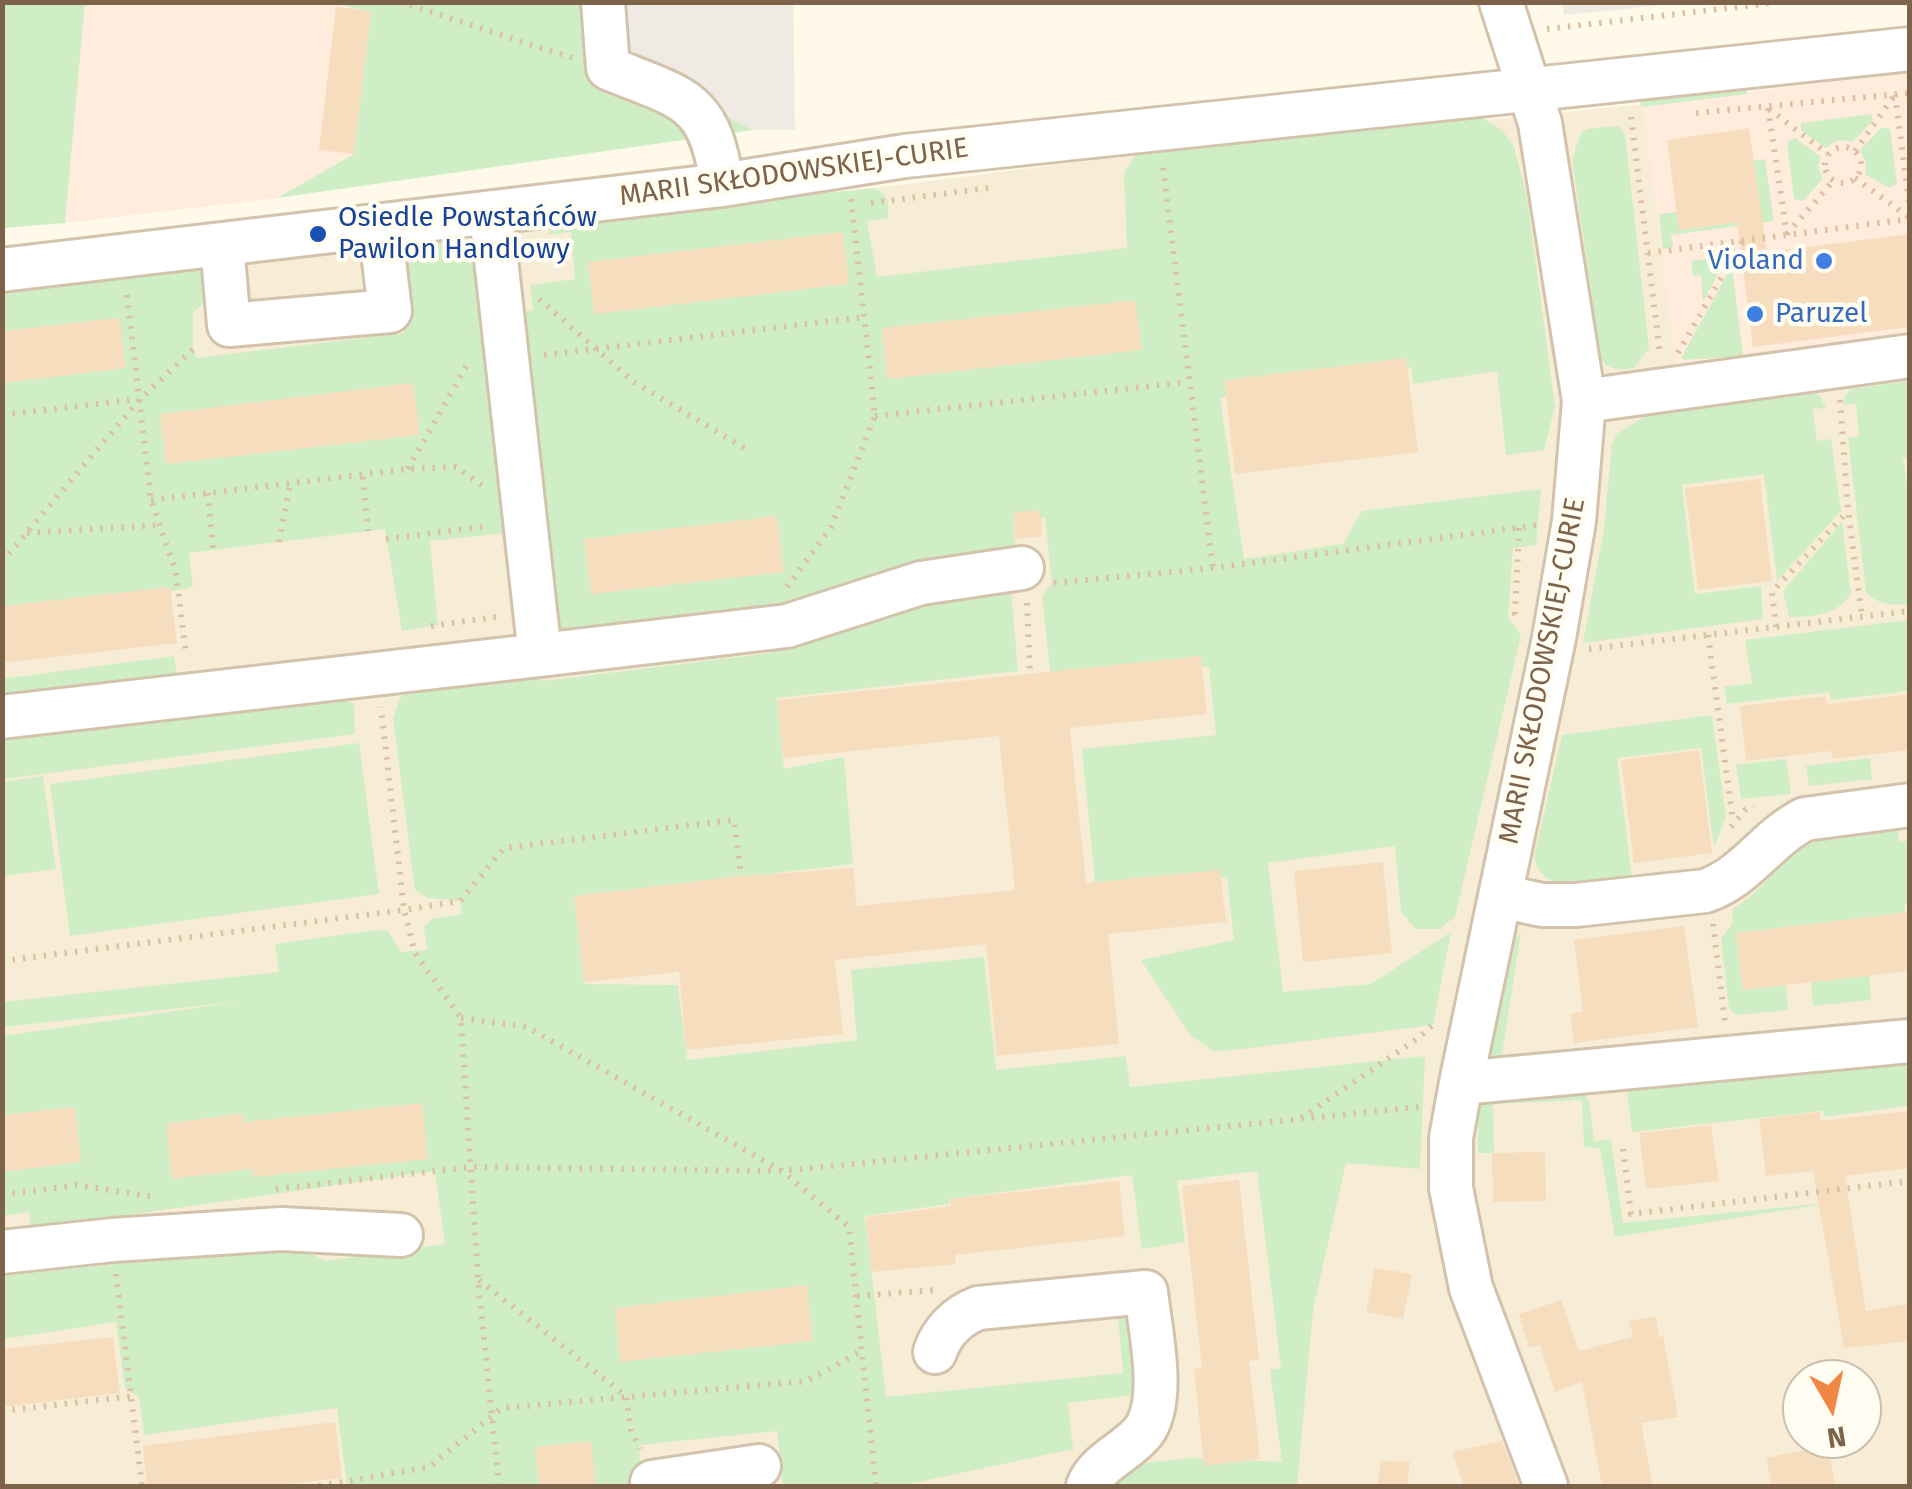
<!DOCTYPE html>
<meta charset="utf-8">
<style>
body{margin:0}
#map{position:relative;width:1912px;height:1489px;overflow:hidden;background:#fef9e9;font-family:"Fira Sans",sans-serif}
canvas{display:block}
.frame{position:absolute;inset:0;border:5px solid #7c6349;pointer-events:none}
.north{position:absolute;left:1782px;top:1359px;width:100px;height:100px;box-sizing:border-box;background:#fffcf1;border:2px solid #cbbfae;border-radius:50%;rotate:171deg;font-size:28px;font-weight:700;line-height:40px;text-align:center;color:#7c6349}
.north::after{content:'';display:block;margin:auto;width:35px;height:45px;background:#f18745;clip-path:polygon(50% 0,100% 100%,50% 72%,0 100%)}
</style>
<div id="map">
<canvas width="1912" height="1489"></canvas>
<div class="frame"></div>
<div class="north">N</div>
</div>
<script>
const g = document.querySelector('canvas').getContext('2d');
g.lineJoin = 'round';
function fillPath(path, color) {
  g.fillStyle = color;
  g.fill(path, 'evenodd');
}
function strokePath(path, color, width, dash) {
  g.strokeStyle = color;
  g.lineWidth = width;
  g.lineCap = dash ? 'butt' : 'round';
  g.setLineDash(dash || []);
  g.stroke(path);
}
function drawText(font, color, halo, rows, align = 'center') {
  g.font = font + ' "Fira Sans",sans-serif';
  g.lineWidth = 9;
  g.setLineDash([]);
  g.textBaseline = 'middle';
  g.strokeStyle = halo;
  g.fillStyle = color;
  for (const [text, x, y, turn = 0] of rows) {
    g.save();
    g.translate(x, y);
    g.rotate((+turn || 0) * Math.PI / 180);
    g.textAlign = isNaN(turn) ? turn : align;
    if (halo) g.strokeText(text, 0, 0);
    g.fillText(text, 0, 0);
    g.restore();
  }
}
const residential = new Path2D(`
 M1643,104L1909,337V1486H3V292L548,222L874,188L1103,159ZM1802,1379H1862V1439H1802Z`);
const commercial = new Path2D(`
 M334,2L371,11L354,154L277,198L65,223L85,3Z
 M1909,73V337L1676,367L1643,104Z`);
const industrial = new Path2D(`
 M1562,2H1683V3L1564,15Z
 M587,3H793L795,130H753L588,44Z`);
const green = new Path2D(`
 M3,2L85,3L65,223L3,228Z
 M334,3H587L588,44L753,130L277,198L354,154L371,12Z
 M1746,87L1747,94L1641,107L1639,92Z
 M1871,114L1873,120L1853,142L1838,140L1826,148L1801,130V123Z
 M1483,118L1502,130L1514,147L1527,197L1555,407L1544,450L1506,455L1497,371L1414,384L1411,367L1220,398L1244,559L1343,544L1362,511L1541,489L1536,545L1513,548L1508,617L1521,635L1455,917L1439,929H1415L1401,911L1395,846L1268,863L1283,992L1371,984L1451,932L1433,1025L1234,1050L1213,1051L1190,1035L1141,960L1234,940L1227,877L1096,890L1082,749L1216,735L1209,667L1051,678L1042,597L1052,583L1045,518L1013,521L1016,552L812,612L549,638L516,313L533,310L530,285L575,279L571,232L549,235L548,222L874,188C889,195 889,202 888,218L867,221L877,277L1127,248L1124,172L1136,155Z
 M1618,126L1625,134L1649,348L1634,368C1622,370 1608,371 1601,359L1572,160L1581,133L1587,129Z
 M1882,127L1890,129L1897,184L1889,188L1865,174L1866,163L1860,150Z
 M1795,138L1821,157L1818,166L1823,179L1803,201L1794,199L1787,142Z
 M1765,159L1774,221L1671,235L1673,247L1663,249L1659,214L1677,212L1680,230L1761,219L1754,161Z
 M467,232L478,240L516,532L430,541L438,625L402,631L385,529L189,553L193,586L180,590L3,613V292L188,263L201,268L210,279L208,301L193,312V348L196,358L404,333L399,259L410,240Z
 M1728,256L1703,302L1701,275L1693,276L1691,261Z
 M1732,266L1743,356L1684,360L1681,358Z
 M1909,381V457L1903,459L1910,504L1909,604C1893,606 1878,605 1866,592L1848,438L1859,436L1856,404L1844,405V397L1851,389Z
 M1810,392L1820,396L1826,408L1813,409L1817,441L1831,439L1841,511L1777,581L1764,474L1682,485L1695,594L1761,586L1763,619L1583,643L1604,529L1612,444L1617,434L1645,416Z
 M1842,522L1851,593C1840,615 1811,617 1789,617L1783,591Z
 M1011,589L1018,671L777,698L784,769L844,757L853,864L574,896L584,984L678,985L687,1060L857,1040L851,970L984,957L996,1070L1126,1056L1130,1087L1425,1056L1420,1169L1346,1163L1313,1310L1297,1486H1105L1099,1468L1191,1458L1282,1462L1270,1370L1281,1368L1257,1171L1177,1181L1185,1242L1142,1249L1132,1175L949,1199V1204L865,1216L886,1397L1123,1373L1117,1303L1143,1319L1135,1395L1068,1403L1073,1449L900,1486H783L777,1431L639,1445L642,1486H347L337,1408L144,1435L139,1397L125,1388L116,1322L3,1339V1276L292,1245L326,1261L445,1244L435,1171L31,1229L29,1212L2,1216L3,1036L237,1002L3,1027V1002L279,972L275,944L376,930L388,931L401,952L427,950L424,928L431,919L462,914L460,901L428,898L415,890L393,718L401,696L425,679L532,670L543,681L770,653L759,642L935,591Z
 M1909,620V691L1831,700L1829,692L1727,704L1724,687L1752,683L1745,640Z
 M174,656L180,693L3,711L2,679Z
 M328,690L354,704L355,734L3,779L2,725Z
 M1712,715L1726,817L1714,847L1701,748L1617,758L1632,879C1602,882 1542,900 1534,857L1562,735Z
 M359,743L379,894L70,936L50,784Z
 M1870,758L1872,779L1809,786L1806,766Z
 M1786,759L1791,794L1741,799L1736,765Z
 M43,776L56,869L3,876V782Z
 M1898,829L1899,842L1909,840V903L1904,904L1905,913L1736,933L1743,990L1786,985L1788,1010L1737,1015L1729,1009L1721,938L1732,924L1733,908C1760,895 1774,868 1798,851C1825,832 1866,833 1898,829Z
 M1521,933L1502,1054L1499,1060L1489,1064L1484,1045L1507,945Z
 M1869,976L1871,1000L1813,1006L1811,982Z
 M1909,1054V1121L1907,1106L1825,1117L1823,1111L1632,1132L1627,1089Z
 M1579,1088L1589,1101L1594,1141L1611,1140L1623,1223L1838,1202L1615,1237L1600,1148L1584,1147L1582,1100L1493,1104L1494,1153H1478V1113L1482,1102Z`);
const building = new Path2D(`
 M336,7L371,11L354,154L319,150Z
 M1749,128L1767,252L1910,234V327L1753,347L1737,222L1679,230L1667,140Z
 M843,232L849,284L594,314L588,262Z
 M1135,300L1142,350L887,379L882,328Z
 M120,318L126,368L2,383V331Z
 M1406,358L1418,452L1235,474L1224,380Z
 M413,383L420,435L166,464L160,414Z
 M1760,479L1772,581L1698,590L1685,488Z
 M1040,510L1042,536L1015,539L1013,512Z
 M777,516L784,572L591,594L584,539Z
 M170,587L177,643L2,663V606Z
 M1201,656L1207,714L1070,728L1086,883L1220,870L1226,922L1108,934L1119,1044L997,1056L986,944L835,960L843,1034L686,1050L679,972L584,982L574,896L741,876L853,868L857,906L1015,890L999,736L783,758L777,700Z
 M1910,694V750L1832,759L1831,751L1746,761L1740,706L1826,696L1827,704Z
 M1699,750L1712,853L1634,863L1621,760Z
 M1383,862L1392,953L1303,962L1294,871Z
 M1910,912V971L1743,990L1736,933Z
 M1684,926L1698,1027L1574,1043L1570,1014L1583,1012L1574,940Z
 M422,1103L428,1159L253,1177L252,1169L172,1179L166,1124L243,1113L244,1122Z
 M75,1107L81,1162L2,1172V1115Z
 M1907,1111L1910,1168L1845,1176L1866,1311L1910,1303V1341L1844,1348L1813,1171L1766,1176L1759,1119L1820,1112L1821,1121Z
 M1711,1125L1719,1181L1646,1189L1639,1133Z
 M1545,1152L1546,1201L1493,1202L1492,1153Z
 M1239,1180L1259,1360L1249,1361L1260,1459L1204,1466L1194,1369L1202,1368L1182,1186Z
 M1119,1181L1125,1236L955,1255L956,1264L871,1272L866,1217L951,1206L950,1199Z
 M1375,1268L1412,1274L1403,1319L1366,1312Z
 M807,1285L813,1341L620,1362L615,1308Z
 M1561,1300L1579,1351L1633,1337L1629,1321L1656,1316L1659,1337L1663,1336L1678,1417L1641,1423L1653,1486H1602L1582,1382L1555,1392L1540,1345L1529,1348L1519,1314Z
 M113,1337L120,1393L2,1407V1349Z
 M335,1422L342,1478L271,1486H147L143,1446Z
 M591,1441L596,1486H539L535,1447Z
 M1502,1441L1519,1486H1464L1452,1452Z
 M1819,1447L1821,1457L1829,1455L1836,1486H1772L1766,1458Z
 M1381,1461L1410,1462L1407,1486H1377Z`);
const path = new Path2D(`
 M400,2L573,58
 M1547,29L1780,2
 M1895,95L1910,209
 M1768,108L1787,235
 M1769,109L1828,154
 M1696,113L1910,93
 M1631,117L1660,354
 M1825 165a18 18 0 1 1 36 0a18 18 0 1 1-36 0Z
 M1855,151L1894,96
 M1163,168L1213,568
 M1855,178L1910,218
 M871,203L988,188
 M1787,234L1833,181
 M1648,253L1910,219
 M127,295L151,500L176,573L186,655
 M539,299L634,382L751,452
 M1678,353L1742,242
 M544,355L865,317
 M1840,400L1848,510L1862,617
 M2,415L138,399
 M875,416L1188,382
 M408,469L469,361
 M363,477L368,531
 M208,493L213,551
 M151,500L408,469L456,467L486,488
 M1519,528L1515,614L1520,620
 M27,533L161,525
 M386,539L489,526
 M279,542L290,484
 M2,562L140,399L198,345
 M1054,583L1213,568L1538,525
 M787,587L831,527L875,416L851,199
 M1027,603L1030,674
 M431,626L503,616
 M1776,627L1772,592L1848,511
 M1708,635L1733,822
 M1589,649L1910,611
 M1731,827L1746,809L1754,806
 M1713,924L1725,1022
 M2,961L404,910L381,707
 M461,1018L527,1027L782,1171L849,1227L876,1486
 M1301,1118L1417,1039L1437,1021
 M1623,1149L1631,1214L1910,1181
 M276,1189L471,1167L782,1171L1419,1107
 M2,1195L77,1185L155,1197
 M116,1274L142,1486
 M479,1280L626,1396L631,1430L640,1449
 M857,1296L936,1290
 M2,1411L133,1396
 M319,1486L429,1467L502,1408L807,1381L863,1350
 M499,1486L478,1280L461,1018L415,953L404,910L460,901L504,848L734,820L741,876`);
const minor = new Path2D(`
 M603,2L608,68C683,99 710,97 722,185
 M1501,2L1540,123L1584,401L1574,521L1554,638L1461,1083L1451,1138V1188L1471,1288L1546,1486
 M222,245L229,325L390,311L380,227
 M2,270L722,185L905,156L1910,49
 M1584,401L1910,356
 M540,655L787,626L921,583L1022,568
 M2,717L540,655L491,214
 M1500,896L1542,905H1576L1705,891C1745,878 1767,838 1805,819L1910,805
 M1461,1083L1910,1041
 M2,1252L113,1240L281,1229L401,1235
 M935,1352C942,1331 958,1316 978,1308L1146,1292C1150,1330 1167,1401 1143,1432C1127,1452 1097,1462 1088,1486
 M653,1486L652,1482L759,1466`);
const markers = [
 [318,234,10,"#1a4fb4"],
 [1824,261,10,"#3f7fe0"],
 [1755,314,10,"#3f7fe0"]
];
const streetNames = [
 ["MARII SKŁODOWSKIEJ-CURIE",794,173,-8],
 ["MARII SKŁODOWSKIEJ-CURIE",1543,671,-79]
];
const transitNames = [
 ["Osiedle Powstańców",338,218],
 ["Pawilon Handlowy",338,250]
];
const shopNames = [
 ["Violand",1804,261],
 ["Paruzel",1775,314,"left"]
];
fillPath(residential, '#f7edd7');
fillPath(commercial, '#ffecdc');
fillPath(industrial, '#efeae2');
fillPath(green, '#cfeec5');
fillPath(building, '#f6ddbe');
strokePath(minor, '#d3c3ad', 48);
strokePath(path, '#dcc1a0', 6, [2.5, 8]);
strokePath(minor, '#fff', 42);
for (const [x, y, r, color] of markers) {
  const dot = new Path2D();
  dot.arc(x, y, r, 0, 2 * Math.PI);
  g.fillStyle = color;
  g.fill(dot);
  strokePath(dot, '#fffcf1', 4);
}
drawText('28px', '#7c6349', '#fffcf1', streetNames);
drawText('28px', '#164399', '#fffcf1', transitNames, 'left');
drawText('28px', '#366cbe', '#fffcf1', shopNames, 'right');
</script>
